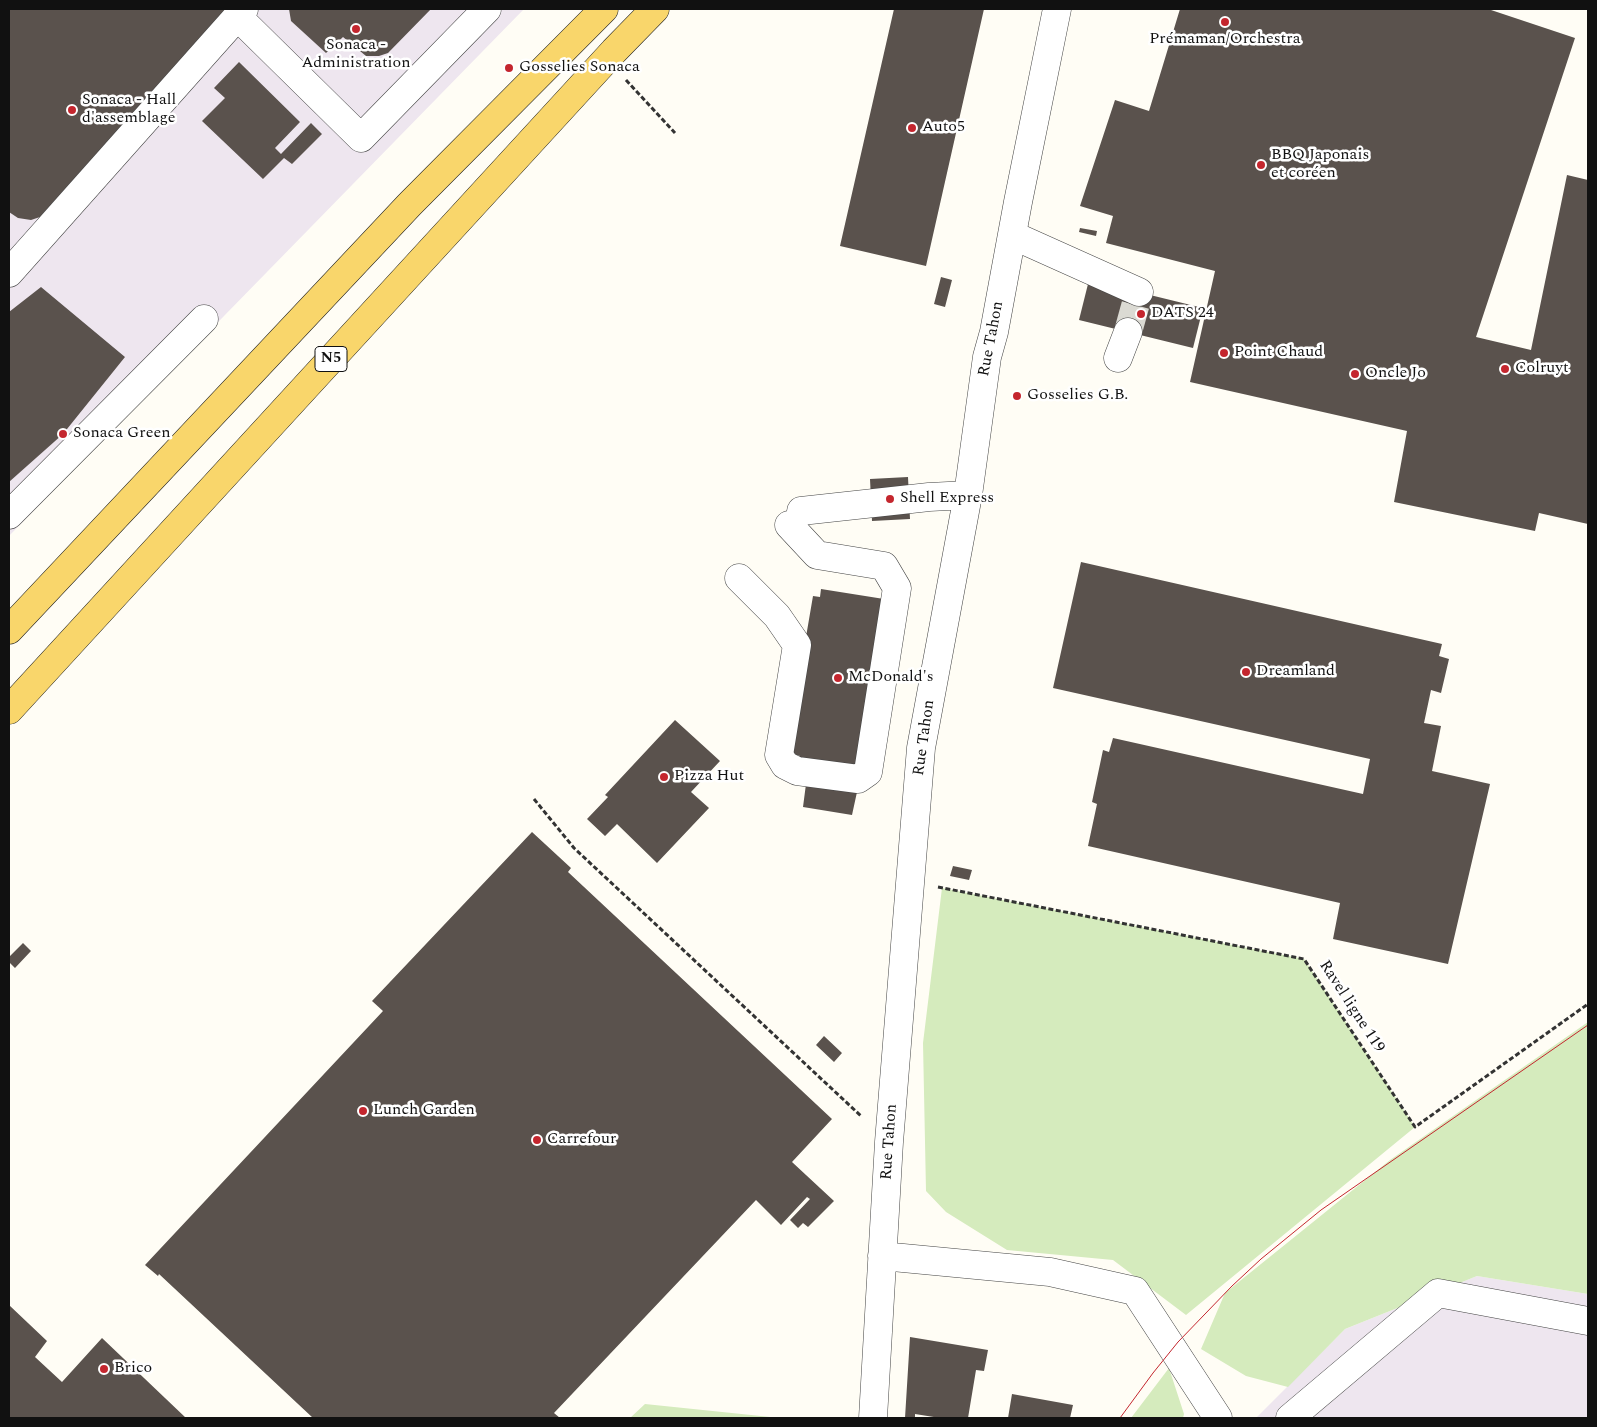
<!DOCTYPE html>
<meta charset="utf-8">
<style>
body{margin:0}
#map{position:relative;width:1597px;height:1427px;overflow:hidden;background:#fffdf5;font-family:Spectral,serif}
canvas{display:block}
.frame{position:absolute;inset:0;border:10px solid #111;pointer-events:none}
</style>
<div id="map">
<canvas width="1597" height="1427"></canvas>
<div class="frame"></div>
</div>
<script>
const g = document.querySelector('canvas').getContext('2d');
g.lineJoin = 'round';
function fillPath(path, color) {
  g.fillStyle = color;
  g.fill(path, 'evenodd');
}
function strokePath(path, color, width, dash) {
  g.strokeStyle = color;
  g.lineWidth = width;
  g.lineCap = dash ? 'butt' : 'round';
  g.setLineDash(dash || []);
  g.stroke(path);
}
function drawText(font, color, halo, rows, align = 'center') {
  g.font = font + ' Spectral,serif';
  g.lineWidth = 5;
  g.setLineDash([]);
  g.textBaseline = 'middle';
  g.strokeStyle = halo;
  g.fillStyle = color;
  for (const [text, x, y, turn = 0] of rows) {
    g.save();
    g.translate(x, y);
    g.rotate((+turn || 0) * Math.PI / 180);
    g.textAlign = isNaN(turn) ? turn : align;
    if (halo) g.strokeText(text, 0, 0);
    g.fillText(text, 0, 0);
    g.restore();
  }
}
const industrial = new Path2D(`
 M9,9H524L9,536Z
 M1477,1276L1588,1294V1418H1256L1345,1329Z`);
const green = new Path2D(`
 M942,888L1304,959L1415,1127L1186,1315L1113,1260L1007,1250L946,1212L926,1191L923,1043Z
 M1588,1022V1294L1477,1276L1345,1329L1288,1387L1246,1376L1201,1349L1225,1293L1390,1160Z
 M1169,1368L1184,1414L1183,1418H1131Z
 M645,1404L780,1418H630Z`);
const building = new Path2D(`
 M9,9H226L40,217L31,220L18,218L9,212Z
 M289,9H431L388,53L379,56H366L343,37L326,53L291,21Z
 M894,9H984L926,266L840,246Z
 M1180,9H1488L1575,38L1476,337L1531,350L1567,175L1588,180V524L1539,513L1535,531L1394,502L1407,431L1190,382L1215,271L1106,243L1113,216L1080,206L1115,100L1149,111Z
 M239,62L300,122L275,148L281,154L311,123L322,134L292,164L284,158L263,179L202,121L225,98L214,88Z
 M1080,228L1097,231L1096,236L1079,232Z
 M941,277L952,280L945,307L934,304Z
 M1089,280L1203,308L1193,348L1079,320Z
 M41,287L125,357L63,434L9,482V312Z
 M908,477L910,519L872,521L870,479Z
 M1081,562L1442,644L1439,656L1449,659L1441,693L1431,690L1424,723L1441,726L1432,771L1490,784L1448,964L1333,939L1340,903L1088,846L1097,804L1092,802L1103,750L1109,752L1113,738L1363,794L1370,759L1053,688Z
 M821,589L884,599L856,765L799,764L800,756L793,754L794,749L787,748L813,596L820,597Z
 M675,720L720,761L691,792L709,808L657,863L617,824L605,836L587,819L608,797L605,795Z
 M806,784L857,792L852,815L803,807Z
 M532,832L571,868L568,872L832,1119L792,1162L834,1201L808,1227L803,1223L798,1228L790,1220L810,1199L807,1197L781,1225L756,1200L554,1413L560,1418H313L159,1274L158,1276L145,1265L383,1011L372,1001Z
 M953,866L972,870L969,880L950,876Z
 M23,943L31,951L15,968L9,962V957Z
 M824,1036L842,1053L834,1062L816,1045Z
 M9,1305L47,1341L35,1357L62,1382L102,1338L186,1418H9Z
 M910,1337L988,1350L984,1371L976,1370L968,1418H940L915,1414V1418H905Z
 M1012,1394L1073,1405L1070,1418H1008Z`);
const minorTunnel = new Path2D(`
 M1128,332L1139,292`);
const path = new Path2D(`
 M626,80L675,133
 M534,799L574,848L861,1116
 M938,887L1304,959L1415,1127L1588,1004`);
const minor = new Path2D(`
 M237,16L361,138L487,9
 M1012,235L1139,292
 M9,273L244,9
 M1118,358L1128,332
 M801,511L929,497L968,495
 M9,515L204,319
 M739,578L777,616L797,645L779,755L785,765L797,771L858,779L868,772L897,588L884,566L817,555L789,525
 M882,1256L1050,1272L1135,1291L1218,1418
 M873,1418L889,1142L921,748L968,495L987,357L994,332L1018,202L1057,9
 M1290,1418L1438,1293L1588,1321`);
const major = new Path2D(`
 M9,630L410,204L604,9
 M9,710L614,51L655,9`);
const tram = new Path2D(`
 M1120,1418L1153,1373L1178,1342L1232,1286L1261,1259L1321,1210L1588,1025`);
const markers = [
 [1225,22,5,"#c4262e"],
 [356,29,5,"#c4262e"],
 [509,68,5,"#c4262e"],
 [72,110,5,"#c4262e"],
 [912,128,5,"#c4262e"],
 [1261,165,5,"#c4262e"],
 [1141,314,5,"#c4262e"],
 [1224,353,5,"#c4262e"],
 [1505,369,5,"#c4262e"],
 [1355,374,5,"#c4262e"],
 [1017,396,5,"#c4262e"],
 [63,434,5,"#c4262e"],
 [890,499,5,"#c4262e"],
 [1246,672,5,"#c4262e"],
 [838,678,5,"#c4262e"],
 [664,777,5,"#c4262e"],
 [363,1111,5,"#c4262e"],
 [537,1140,5,"#c4262e"],
 [104,1369,5,"#c4262e"]
];
const shields = [
 [331,359,32]
];
const shieldNames = [
 ["N5",331,359]
];
const poiNames = [
 ["Prémaman/Orchestra",1225,40,"center"],
 ["Sonaca -",356,46,"center"],
 ["Administration",356,64,"center"],
 ["Gosselies Sonaca",519,68],
 ["Sonaca - Hall",82,101],
 ["d'assemblage",82,119],
 ["Auto5",922,128],
 ["BBQ Japonais",1271,156],
 ["et coréen",1271,174],
 ["DATS 24",1151,314],
 ["Point Chaud",1234,353],
 ["Colruyt",1515,369],
 ["Oncle Jo",1365,374],
 ["Gosselies G.B.",1027,396],
 ["Sonaca Green",73,434],
 ["Shell Express",900,499],
 ["Dreamland",1256,672],
 ["McDonald's",848,678],
 ["Pizza Hut",674,777],
 ["Lunch Garden",373,1111],
 ["Carrefour",547,1140],
 ["Brico",114,1369]
];
const streetNames = [
 ["Rue Tahon",992,339,-79],
 ["Rue Tahon",925,738,-82],
 ["Ravel ligne 119",1351,1007,57],
 ["Rue Tahon",890,1142,-86]
];
fillPath(industrial, '#eee6ef');
fillPath(green, '#d5ebbd');
fillPath(building, '#5a524d');
strokePath(minorTunnel, '#dbdad3', 28, [28, 14]);
strokePath(minor, '#444', 29);
strokePath(major, '#222', 29);
strokePath(path, '#333', 3, [5, 2.5]);
strokePath(minor, '#fff', 28);
strokePath(major, '#f9d66b', 28);
strokePath(tram, '#c4262e', 1);
for (const [x, y, r, color] of markers) {
  const dot = new Path2D();
  dot.arc(x, y, r, 0, 2 * Math.PI);
  g.fillStyle = color;
  g.fill(dot);
  strokePath(dot, '#fff', 2);
}
for (const [x, y, w] of shields) {
  const box = new Path2D();
  box.roundRect(x - w / 2, y - 12.5, w, 25, 4);
  g.fillStyle = '#fff';
  g.fill(box);
  strokePath(box, '#111', 1);
}
drawText('bold 15px', '#111', null, shieldNames);
drawText('16px', '#111', '#fff', poiNames, 'left');
drawText('16px', '#111', '#fff', streetNames);
</script>
